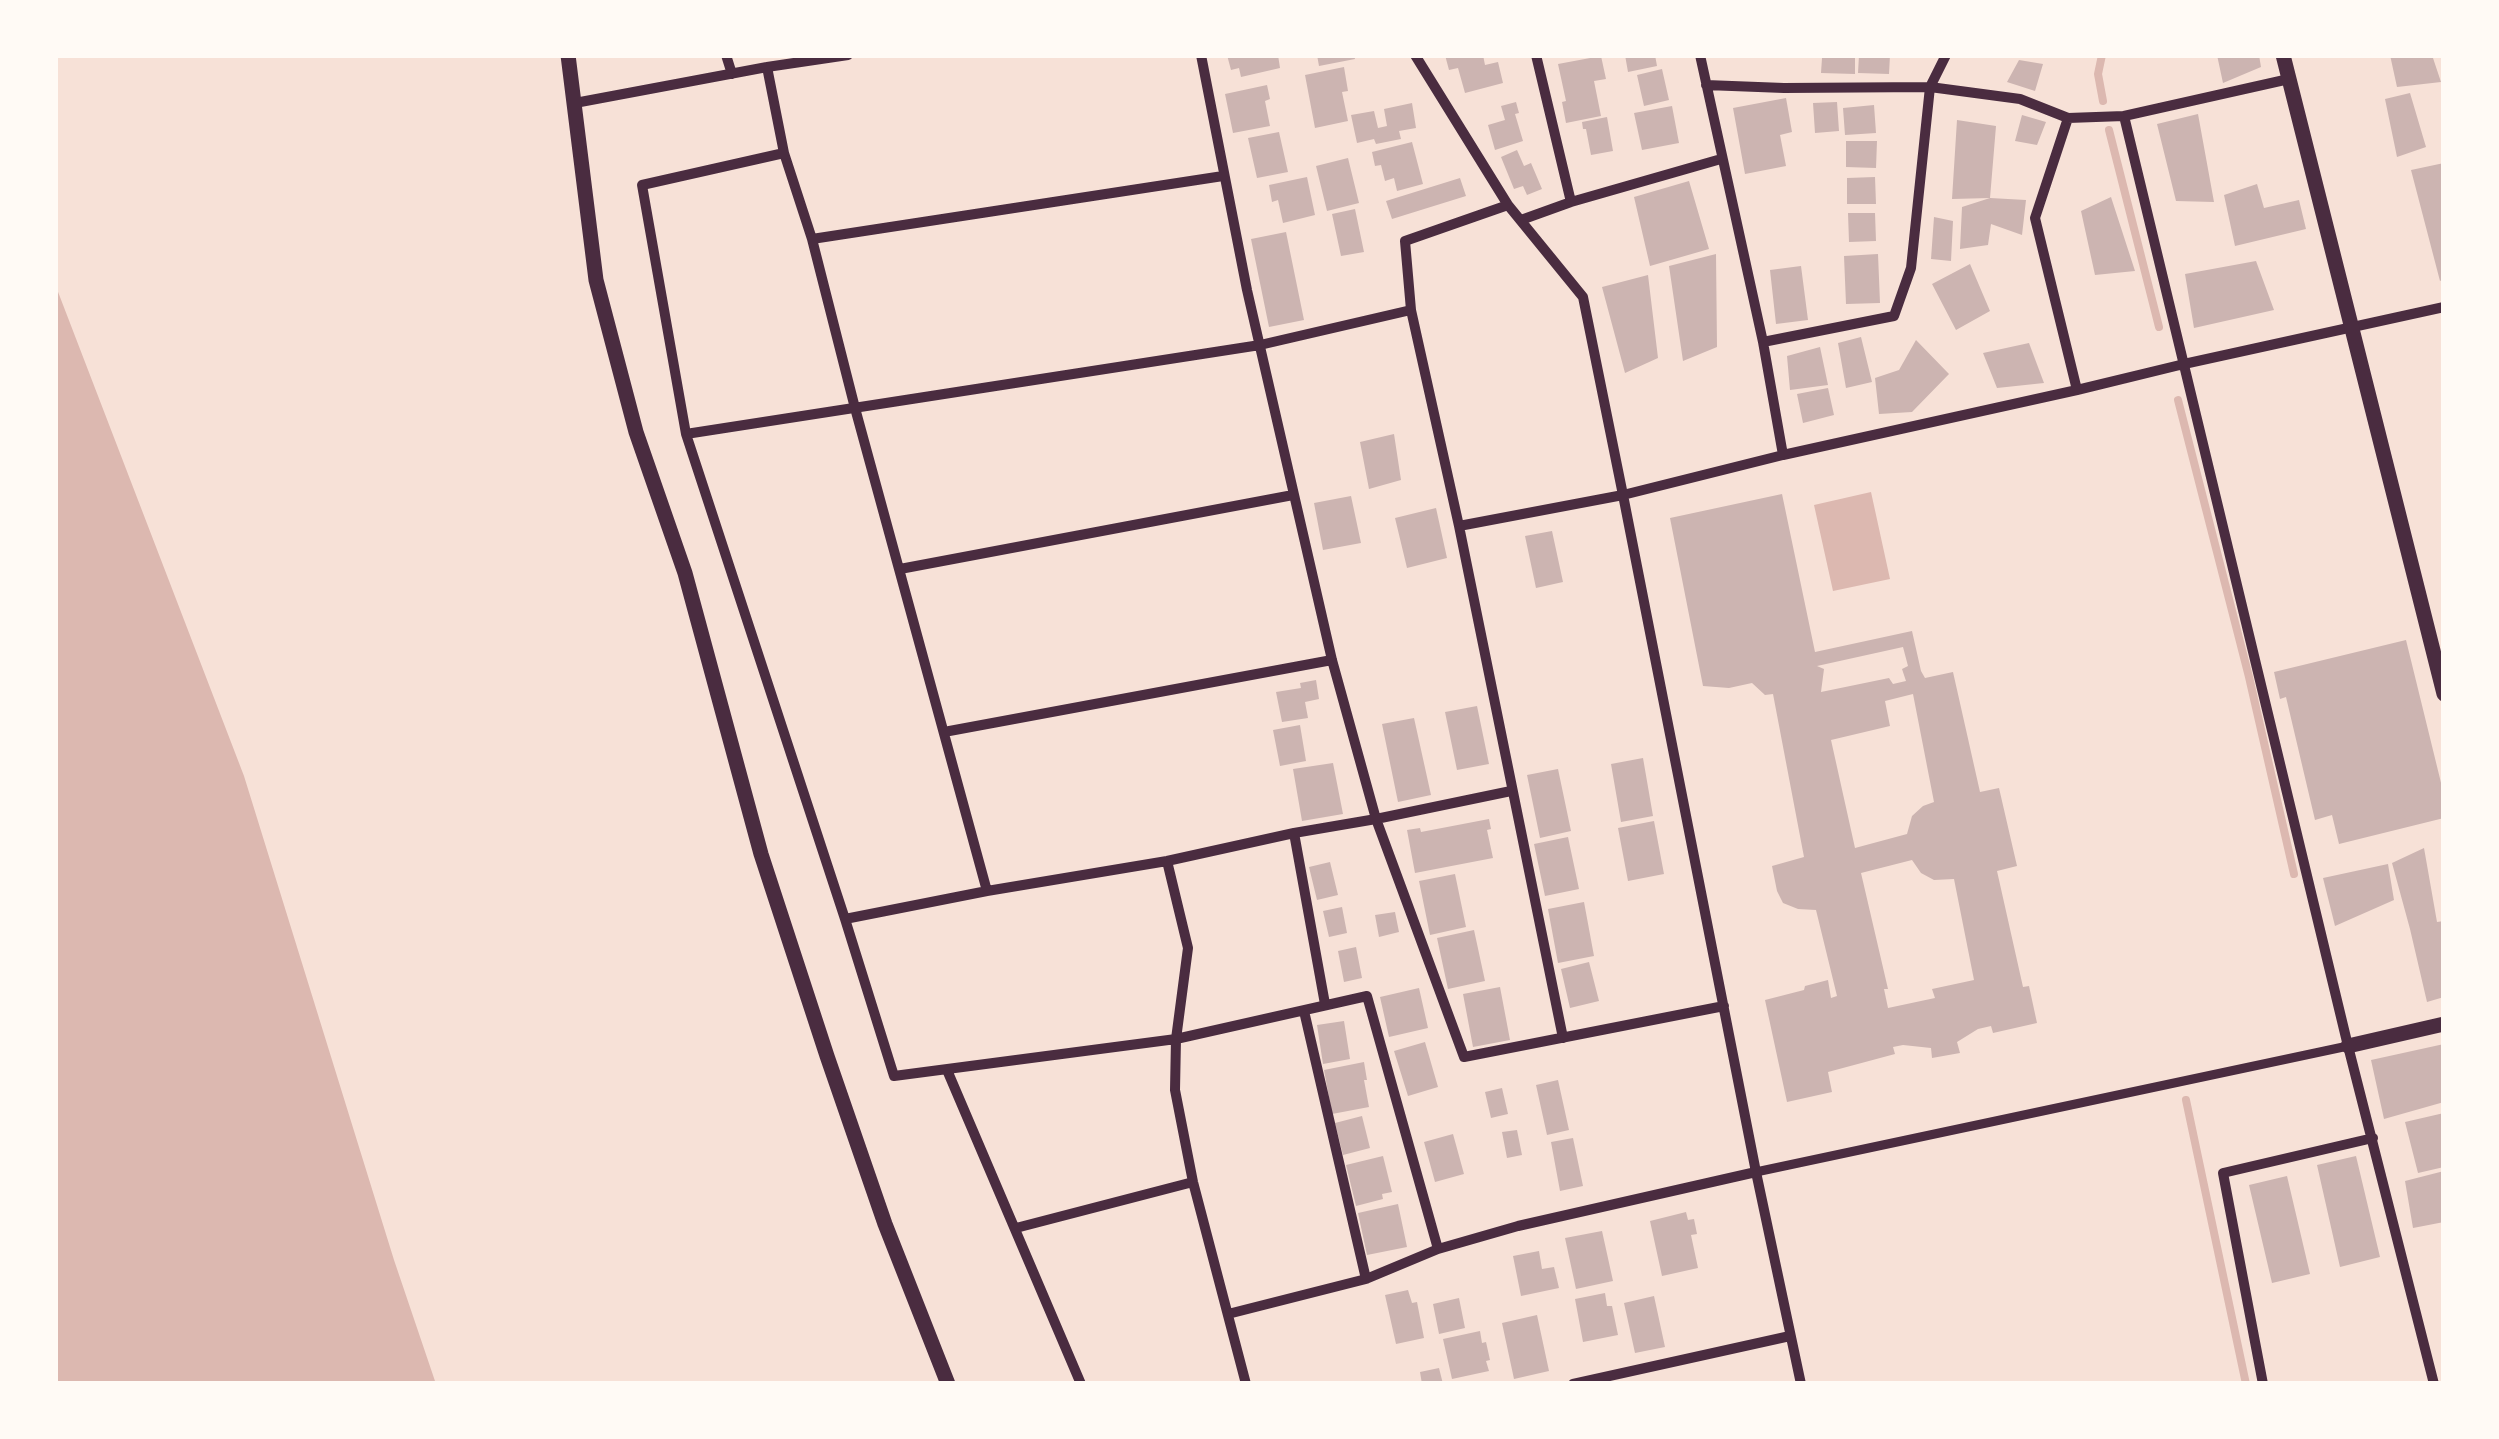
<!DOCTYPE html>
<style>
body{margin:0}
#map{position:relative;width:2499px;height:1439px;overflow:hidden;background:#f7e1d7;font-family:"PT Sans Narrow",sans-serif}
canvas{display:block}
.frame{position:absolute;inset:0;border:58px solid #fffaf5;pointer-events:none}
</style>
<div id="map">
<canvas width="2499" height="1439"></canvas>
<div class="frame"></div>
</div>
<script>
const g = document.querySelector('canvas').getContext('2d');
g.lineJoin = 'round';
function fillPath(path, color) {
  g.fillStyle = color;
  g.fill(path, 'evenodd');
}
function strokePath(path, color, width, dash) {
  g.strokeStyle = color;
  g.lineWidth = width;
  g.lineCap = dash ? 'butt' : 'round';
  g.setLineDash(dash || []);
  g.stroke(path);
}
const water = new Path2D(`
 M55,284L244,776L394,1260L436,1384H55Z
 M1871,492L1890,579L1833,591L1814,505Z`);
const stream = new Path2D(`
 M2102,55L2098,74L2103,101
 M2109,130L2159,327
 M2178,400L2249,677L2294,874
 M2186,1100L2246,1384`);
const building = new Path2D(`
 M1227,55H1278L1280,68L1241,77L1239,68L1231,70Z
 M1317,55H1354L1355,59L1319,66Z
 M1445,55H1483L1485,65L1498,62L1503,83L1465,93L1458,68L1449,70Z
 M1625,55H1655L1657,66L1628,72Z
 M1837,55H1855V74L1821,73L1822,58H1837Z
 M1859,55H1890L1889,74L1858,73Z
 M2217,55H2259L2261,67L2223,83Z
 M2390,55H2432L2441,82L2397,87Z
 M1601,56L1606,79L1594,81L1601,116L1566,123L1562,102L1566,101L1558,64Z
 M2019,60L2043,64L2035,91L2007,82Z
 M1344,67L1348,91L1342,92L1348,121L1315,128L1305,75Z
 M1662,69L1669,100L1644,106L1637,75Z
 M1267,85L1270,99L1265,101L1270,126L1233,133L1225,94Z
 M2410,93L2426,147L2397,157L2385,99Z
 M1786,98L1792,132L1780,135L1786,166L1745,174L1733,108Z
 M1516,102L1519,113L1515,114L1523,141L1495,150L1488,125L1505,120L1501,106Z
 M1837,102L1839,131L1815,133L1813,103Z
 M1412,103L1416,128L1399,131L1401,139L1376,144L1374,139L1357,143L1351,115L1374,111L1378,128L1387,126L1384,109Z
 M1874,105L1876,133L1845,135L1843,108Z
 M1672,106L1679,143L1642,150L1634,113Z
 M2198,114L2214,202L2176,201L2157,124Z
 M2022,115L2046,122L2037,145L2015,141Z
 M1607,117L1613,151L1591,155L1586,129H1583L1582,122Z
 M1957,120L1996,126L1990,198L1952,199Z
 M1279,132L1288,172L1257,178L1248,138Z
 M1846,141H1877L1876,168L1846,167Z
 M1412,142L1423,184L1397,191L1394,178L1385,181L1381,165L1375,166L1372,152Z
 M1517,150L1524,166L1531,163L1542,189L1527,195L1523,186L1514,189L1501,157Z
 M1348,158L1359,203L1327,211L1316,166Z
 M2444,163V279L2440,281L2411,170Z
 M1307,177L1315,215L1283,223L1278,200L1272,202L1269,185Z
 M1875,177L1876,204H1847V178Z
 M1460,178L1466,196L1392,219L1386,201Z
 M1689,181L1709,249L1650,266L1634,197Z
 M2257,184L2264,208L2299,200L2306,229L2235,246L2224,195Z
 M2111,197L2135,271L2095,275L2081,211Z
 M1990,198L2026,200L2022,235L1991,224L1988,245L1960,249L1962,207Z
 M1355,209L1364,252L1341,256L1332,214Z
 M1848,213H1875L1876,241L1849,242Z
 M1934,217L1953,221L1951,261L1931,259Z
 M1286,232L1304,320L1269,327L1251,239Z
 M1716,254L1717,347L1683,361L1669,266Z
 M1878,254L1880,303L1846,304L1844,256Z
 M2256,261L2274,310L2194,328L2185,274Z
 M1970,264L1990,311L1956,330L1932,284Z
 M1801,266L1808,320L1776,324L1770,270Z
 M1648,275L1658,358L1625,373L1602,287Z
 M1861,337L1872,382L1846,388L1838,343Z
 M1916,340L1949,374L1912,412L1879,414L1875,378L1899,370Z
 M2029,343L2044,383L1997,388L1983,353Z
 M1820,347L1828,385L1790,390L1787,356Z
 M1828,388L1834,415L1803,423L1797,394Z
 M1394,434L1401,480L1369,489L1360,442Z
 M1782,494L1815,652L1912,631L1921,671L1925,678L1953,672L1980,792L1999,788L2017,866L1997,871L2023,987L2029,986L2037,1023L1993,1033L1991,1026L1978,1029L1957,1042L1960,1053L1932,1058L1931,1048L1903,1045L1893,1047L1895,1054L1828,1072L1832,1092L1787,1102L1765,1000L1804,990L1805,986L1828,980L1831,998L1837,996L1816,910L1798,909L1783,903L1777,891L1772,866L1804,857L1773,694L1765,695L1752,683L1729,688L1703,686L1670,518ZM1903,647L1908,666L1902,669L1906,681L1893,684L1889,678L1821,692L1824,669L1817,666ZM1913,694L1934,802L1923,806L1912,816L1907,834L1855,848L1831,740L1890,726L1885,701ZM1912,860L1921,873L1934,880L1954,879L1974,980L1932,989L1935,998L1888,1008L1884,989H1888L1861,873Z
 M1351,496L1361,543L1323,550L1314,503Z
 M1436,508L1447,558L1407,568L1395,518Z
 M1552,531L1563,582L1536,588L1525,536Z
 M2406,640L2444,795V818L2339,844L2332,815L2315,820L2286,697L2280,699L2274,672Z
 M1316,680L1319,699L1305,702L1308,718L1282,722L1276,692L1301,688L1300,683Z
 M1477,706L1489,764L1457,770L1445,712Z
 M1414,718L1431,795L1398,802L1382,724Z
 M1300,725L1306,761L1280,766L1273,730Z
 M1643,758L1653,816L1621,822L1611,764Z
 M1333,763L1343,814L1302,821L1293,769Z
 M1558,769L1571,831L1540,838L1527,775Z
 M1489,819L1491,829L1487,830L1493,858L1415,873L1407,830L1420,828L1421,832Z
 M1654,821L1664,874L1628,881L1618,828Z
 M1568,837L1579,889L1545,896L1534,844Z
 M2424,848L2437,922L2444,921V997L2427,1002L2410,929L2392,863Z
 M1330,862L1338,895L1317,900L1309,867Z
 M2388,864L2394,900L2335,926L2323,878Z
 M1455,874L1466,927L1430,935L1419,881Z
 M1584,902L1594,956L1558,963L1548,909Z
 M1342,907L1347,933L1329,937L1323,911Z
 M1395,912L1399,932L1379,937L1375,915Z
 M1474,930L1485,981L1448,989L1437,938Z
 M1356,947L1362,978L1344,982L1338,951Z
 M1589,962L1599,1001L1570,1008L1561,969Z
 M1500,987L1510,1040L1473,1047L1463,994Z
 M1419,988L1428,1028L1389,1037L1380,997Z
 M1344,1021L1350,1059L1323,1064L1317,1025Z
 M1425,1042L1438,1087L1408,1096L1394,1051Z
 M2444,1044V1102L2384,1119L2371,1060Z
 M1364,1062L1367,1080H1364L1369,1107L1332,1114L1324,1070Z
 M1558,1080L1569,1130L1547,1135L1536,1085Z
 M1502,1088L1508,1114L1491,1118L1485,1092Z
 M2444,1113V1167L2418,1173L2405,1122Z
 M1362,1116L1370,1148L1343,1155L1335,1123Z
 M1517,1130L1522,1155L1507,1158L1502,1132Z
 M1453,1134L1464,1174L1435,1182L1424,1142Z
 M1573,1138L1583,1186L1560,1191L1551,1142Z
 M1383,1156L1392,1192L1382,1194L1383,1199L1356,1206L1346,1165Z
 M2356,1156L2380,1257L2340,1267L2317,1165Z
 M2444,1171V1222L2413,1228L2405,1181Z
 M2287,1176L2310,1274L2272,1283L2249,1185Z
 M1398,1204L1407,1247L1367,1255L1358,1213Z
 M1686,1212L1688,1220L1694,1219L1697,1234L1691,1235L1698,1268L1662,1276L1650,1221Z
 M1602,1231L1613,1281L1576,1289L1565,1238Z
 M1539,1251L1542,1269L1554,1267L1559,1288L1521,1296L1513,1256Z
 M1408,1290L1412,1303L1417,1302L1424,1338L1396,1344L1385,1295Z
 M1605,1293L1607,1306H1612L1618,1335L1583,1342L1575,1299Z
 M1654,1296L1665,1347L1635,1353L1624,1303Z
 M1459,1298L1465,1328L1439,1334L1433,1304Z
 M1537,1315L1549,1371L1514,1379L1502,1323Z
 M1480,1331L1482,1343L1486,1342L1490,1360L1486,1361L1489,1371L1452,1379L1443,1339Z
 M1439,1368L1443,1384H1422L1420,1372Z`);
const pedestrian = new Path2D(`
 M1756,1172L2348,1046`);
const minor = new Path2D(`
 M726,55L732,74
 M1201,55L1247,290L1332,660L1376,819L1464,1057L1724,1006
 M1415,55L1508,205L1583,297L1623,495L1459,526
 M1536,55L1571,202
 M1700,55L1763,342L1783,455
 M767,67L784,153L812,239L855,408L987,891
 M2289,79L2124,116L2348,1046L2434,1384
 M1706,85L1784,88L1930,87L2020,99L2068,118L2124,116
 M575,103L767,67L848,55
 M2068,118L2035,218L2077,390
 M784,153L642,185L686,434L845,919L894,1076L1176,1039L1367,996L1438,1249
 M1508,205L1405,241L1411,310L1459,526L1563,1038
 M1521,220L1571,202L1721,159
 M812,239L1223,176
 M1763,342L1894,316L1911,268L1930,87L1946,55
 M686,434L1260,345L1411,310
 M900,569L1293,495
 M944,732L1332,660
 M1294,833L1325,1004
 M1167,861L1188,948L1176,1039L1175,1090L1193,1182L1246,1384
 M845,919L987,891L1167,861L1294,833L1376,819L1511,791
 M1304,1011L1366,1279
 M947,1070L1081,1384
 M1016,1228L1193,1182
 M1228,1314L1366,1279L1438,1249L1518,1226L1756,1172
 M1573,1384L1790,1336
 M1801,1384L1756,1172L1623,495L1783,455L2077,390L2184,364L2444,307
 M2263,1384L2223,1173L2373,1138`);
const tertiary = new Path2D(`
 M568,55L596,280L636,432L685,573L761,854L827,1056L885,1224L948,1384
 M2283,55L2444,694
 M2348,1046L2444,1024`);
fillPath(water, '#dcb8b0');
strokePath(stream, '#dcb8b0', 8);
fillPath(building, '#ccb4b1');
strokePath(pedestrian, '#4a2c40', 9);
strokePath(minor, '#4a2c40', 10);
strokePath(tertiary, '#4a2c40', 15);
</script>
